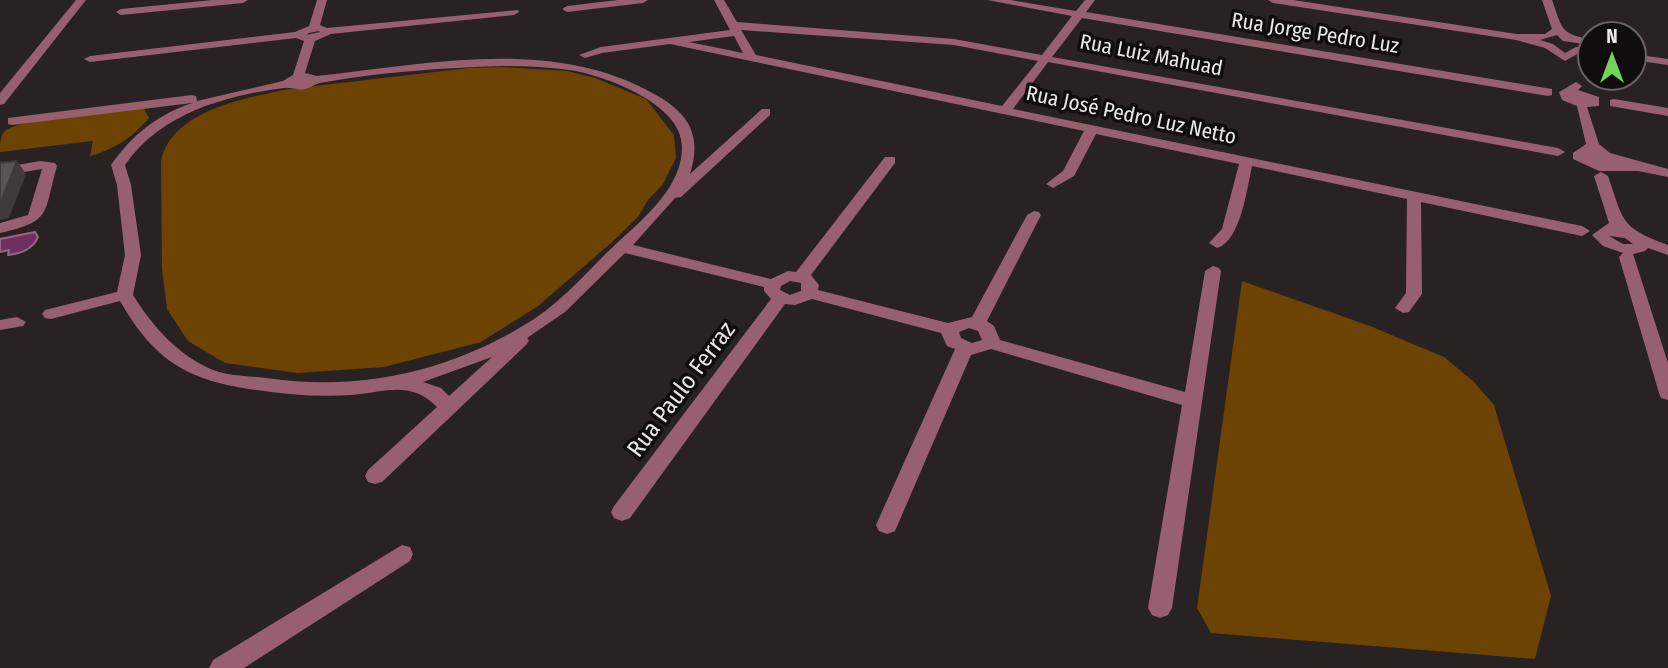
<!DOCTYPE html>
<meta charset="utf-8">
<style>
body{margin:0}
#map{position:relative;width:1668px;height:668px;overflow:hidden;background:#282322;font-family:"Fira Sans Condensed",sans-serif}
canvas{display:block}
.north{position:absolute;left:1577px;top:21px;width:70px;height:70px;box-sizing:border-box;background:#0f0d0d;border:2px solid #676464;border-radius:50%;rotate:0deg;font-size:19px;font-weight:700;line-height:28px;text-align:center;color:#eae7e7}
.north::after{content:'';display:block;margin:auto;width:24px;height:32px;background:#73d25c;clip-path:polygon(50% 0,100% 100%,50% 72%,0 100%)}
</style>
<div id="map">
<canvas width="1668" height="668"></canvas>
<div class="north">N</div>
</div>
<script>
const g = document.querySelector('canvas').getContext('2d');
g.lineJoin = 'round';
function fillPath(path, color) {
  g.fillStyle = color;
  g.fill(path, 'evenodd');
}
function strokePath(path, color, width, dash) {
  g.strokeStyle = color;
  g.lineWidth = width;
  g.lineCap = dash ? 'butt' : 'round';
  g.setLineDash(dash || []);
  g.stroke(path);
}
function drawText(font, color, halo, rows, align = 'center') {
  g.font = font + ' "Fira Sans Condensed",sans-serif';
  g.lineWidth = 7;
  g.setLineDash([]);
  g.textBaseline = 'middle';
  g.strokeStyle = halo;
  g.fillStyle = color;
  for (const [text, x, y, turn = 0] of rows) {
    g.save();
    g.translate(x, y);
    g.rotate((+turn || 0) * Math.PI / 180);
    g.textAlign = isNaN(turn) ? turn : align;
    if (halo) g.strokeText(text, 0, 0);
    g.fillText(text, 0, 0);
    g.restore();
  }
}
const forest = new Path2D(`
 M503,67L567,71L595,78L646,99L674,135L676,158L663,184L648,200L638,217L611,243L538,306L481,342L384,367L298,373L225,363L188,341L167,309L162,269L161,162C170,111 245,98 289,89L469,68Z
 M121,108L144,109L149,118C132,138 115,149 90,156L93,141L0,152C0,145 0,137 4,132C17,119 99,111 121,108Z
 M1242,281L1370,326L1444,357L1474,382L1494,405L1551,596L1535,659L1211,633L1197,608Z`);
const water = new Path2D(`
 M35,232L38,237C33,249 20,254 8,255L9,250L0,252V239Z`);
const minor = new Path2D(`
 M76,0H86L4,104L0,105V93Z
 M213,0H248L243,3L121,15L116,12L121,9Z
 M317,0H327L320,25L327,28L518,10L519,12L514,15L331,34L315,41L305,73L317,76C429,64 554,36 656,95C690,114 702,137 690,174L762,109H770V115L681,197L675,198L633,245L771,279L788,271L796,272L885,157H895V163L811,275L819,285L818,290L948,323L972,317L1027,215L1034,211L1039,212L1041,215L987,321L994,326L1000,340L1185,392L1205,271L1213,266L1219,268L1221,271L1172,608L1168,615L1160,618L1152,615L1148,608L1182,405L991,349L971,355L895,531L887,534L879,531L876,525L955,349L947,346L941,333L812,299L795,305L785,304L630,518L622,521L614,518L611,512L614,506L771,299L764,291V287L625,253L565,312L527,338L529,341L526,345L382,482L375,484L368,482L365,476L368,470L437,407C410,380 386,392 352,395C320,397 289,395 257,390C189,381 155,362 120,301L51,319L45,318L42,314L45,310L117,292L125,255L117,185L111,165C132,135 157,115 192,103L12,125L8,124V118L192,95L196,96L197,101L283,81L293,75L304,41L296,38L90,62L84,59L90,56L295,32L309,26ZM309,33L319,31L320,32L306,35ZM502,66C526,66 551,67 576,71C609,78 681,104 682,146C683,187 643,219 616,244C589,269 565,299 534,319C453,371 361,392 266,378C249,376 229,376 213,370C179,356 152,326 133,295L141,255L131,185L125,165C161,113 224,96 284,88C291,87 298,91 305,89C310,88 315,84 320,83C378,72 443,68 502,66ZM790,281L801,283V291L790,295L780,290L781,286ZM969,328L978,331L982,340L972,343L961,338L959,332ZM492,357L449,396L441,388L423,382Z
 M618,0H648L643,3L567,12L562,9L567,6Z
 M714,0H724L737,22L954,39L1042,55L1072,16L987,0H1010L1076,11L1085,0H1095L1086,12L1552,89V95L1548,96L1082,18L1052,57L1558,148L1565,152L1558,156L1048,62L1013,109L1582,226L1590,231L1582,236L1421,202L1422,294L1409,312L1403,313L1395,308L1406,293L1407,199L1252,166C1247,188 1241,241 1217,248L1209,243L1222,229L1239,164L1096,134L1074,176L1053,188L1046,184L1063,171L1084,131L670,44L602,53L585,58L579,55L601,47L730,30ZM741,30L954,45L1038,61L1002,106L756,55ZM734,36L743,53L689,42Z
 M1268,0H1293L1517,34H1545L1552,29L1542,0H1552C1562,27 1560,35 1591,39V45L1563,41L1557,35L1540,40L1553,44L1565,53L1576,47H1591V53H1579L1565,61L1545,48L1516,40L1273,3Z
 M1633,54L1668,59V65L1633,60Z
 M1576,82L1582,86L1578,90L1599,97V106L1587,107L1599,144L1610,153L1668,169V177L1638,171H1599L1573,159V153L1586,144L1577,106L1562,100L1559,92Z
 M1614,99L1668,108V116L1610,106V100Z
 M40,161L55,163L57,166C43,214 53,221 0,233V223L28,215L42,169L0,176V168Z
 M1601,172L1608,176C1624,222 1620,227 1668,245V255L1648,248L1645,251L1633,254L1668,363V400L1661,398L1659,393L1619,257L1623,253L1603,246L1592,235L1609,223L1594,176ZM1609,236L1625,238L1633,244H1623Z
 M17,317L26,322L23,326L0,330V320Z
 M402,545L410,547L413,554L410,561L244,668H209L213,660Z`);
const shadedWall = new Path2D(`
 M17,161L26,174L9,218L0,220V204Z`);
const building = new Path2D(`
 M17,161L0,204V163Z`);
const farStreetnames = [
 ["Rua Jorge Pedro Luz",1315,34,9],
 ["Rua Luiz Mahuad",1151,56,11],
 ["Rua José Pedro Luz Netto",1131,116,12]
];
const streetNames = [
 ["Rua Paulo Ferraz",682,390,-53]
];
fillPath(forest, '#6c4302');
fillPath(water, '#712f60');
strokePath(water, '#956688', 2);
fillPath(minor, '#985f6f');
fillPath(shadedWall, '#3e3b39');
fillPath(building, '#595452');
strokePath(building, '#3e3b39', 2);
drawText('21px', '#eae7e7', '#0f0d0d', farStreetnames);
drawText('24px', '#eae7e7', '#0f0d0d', streetNames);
</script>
